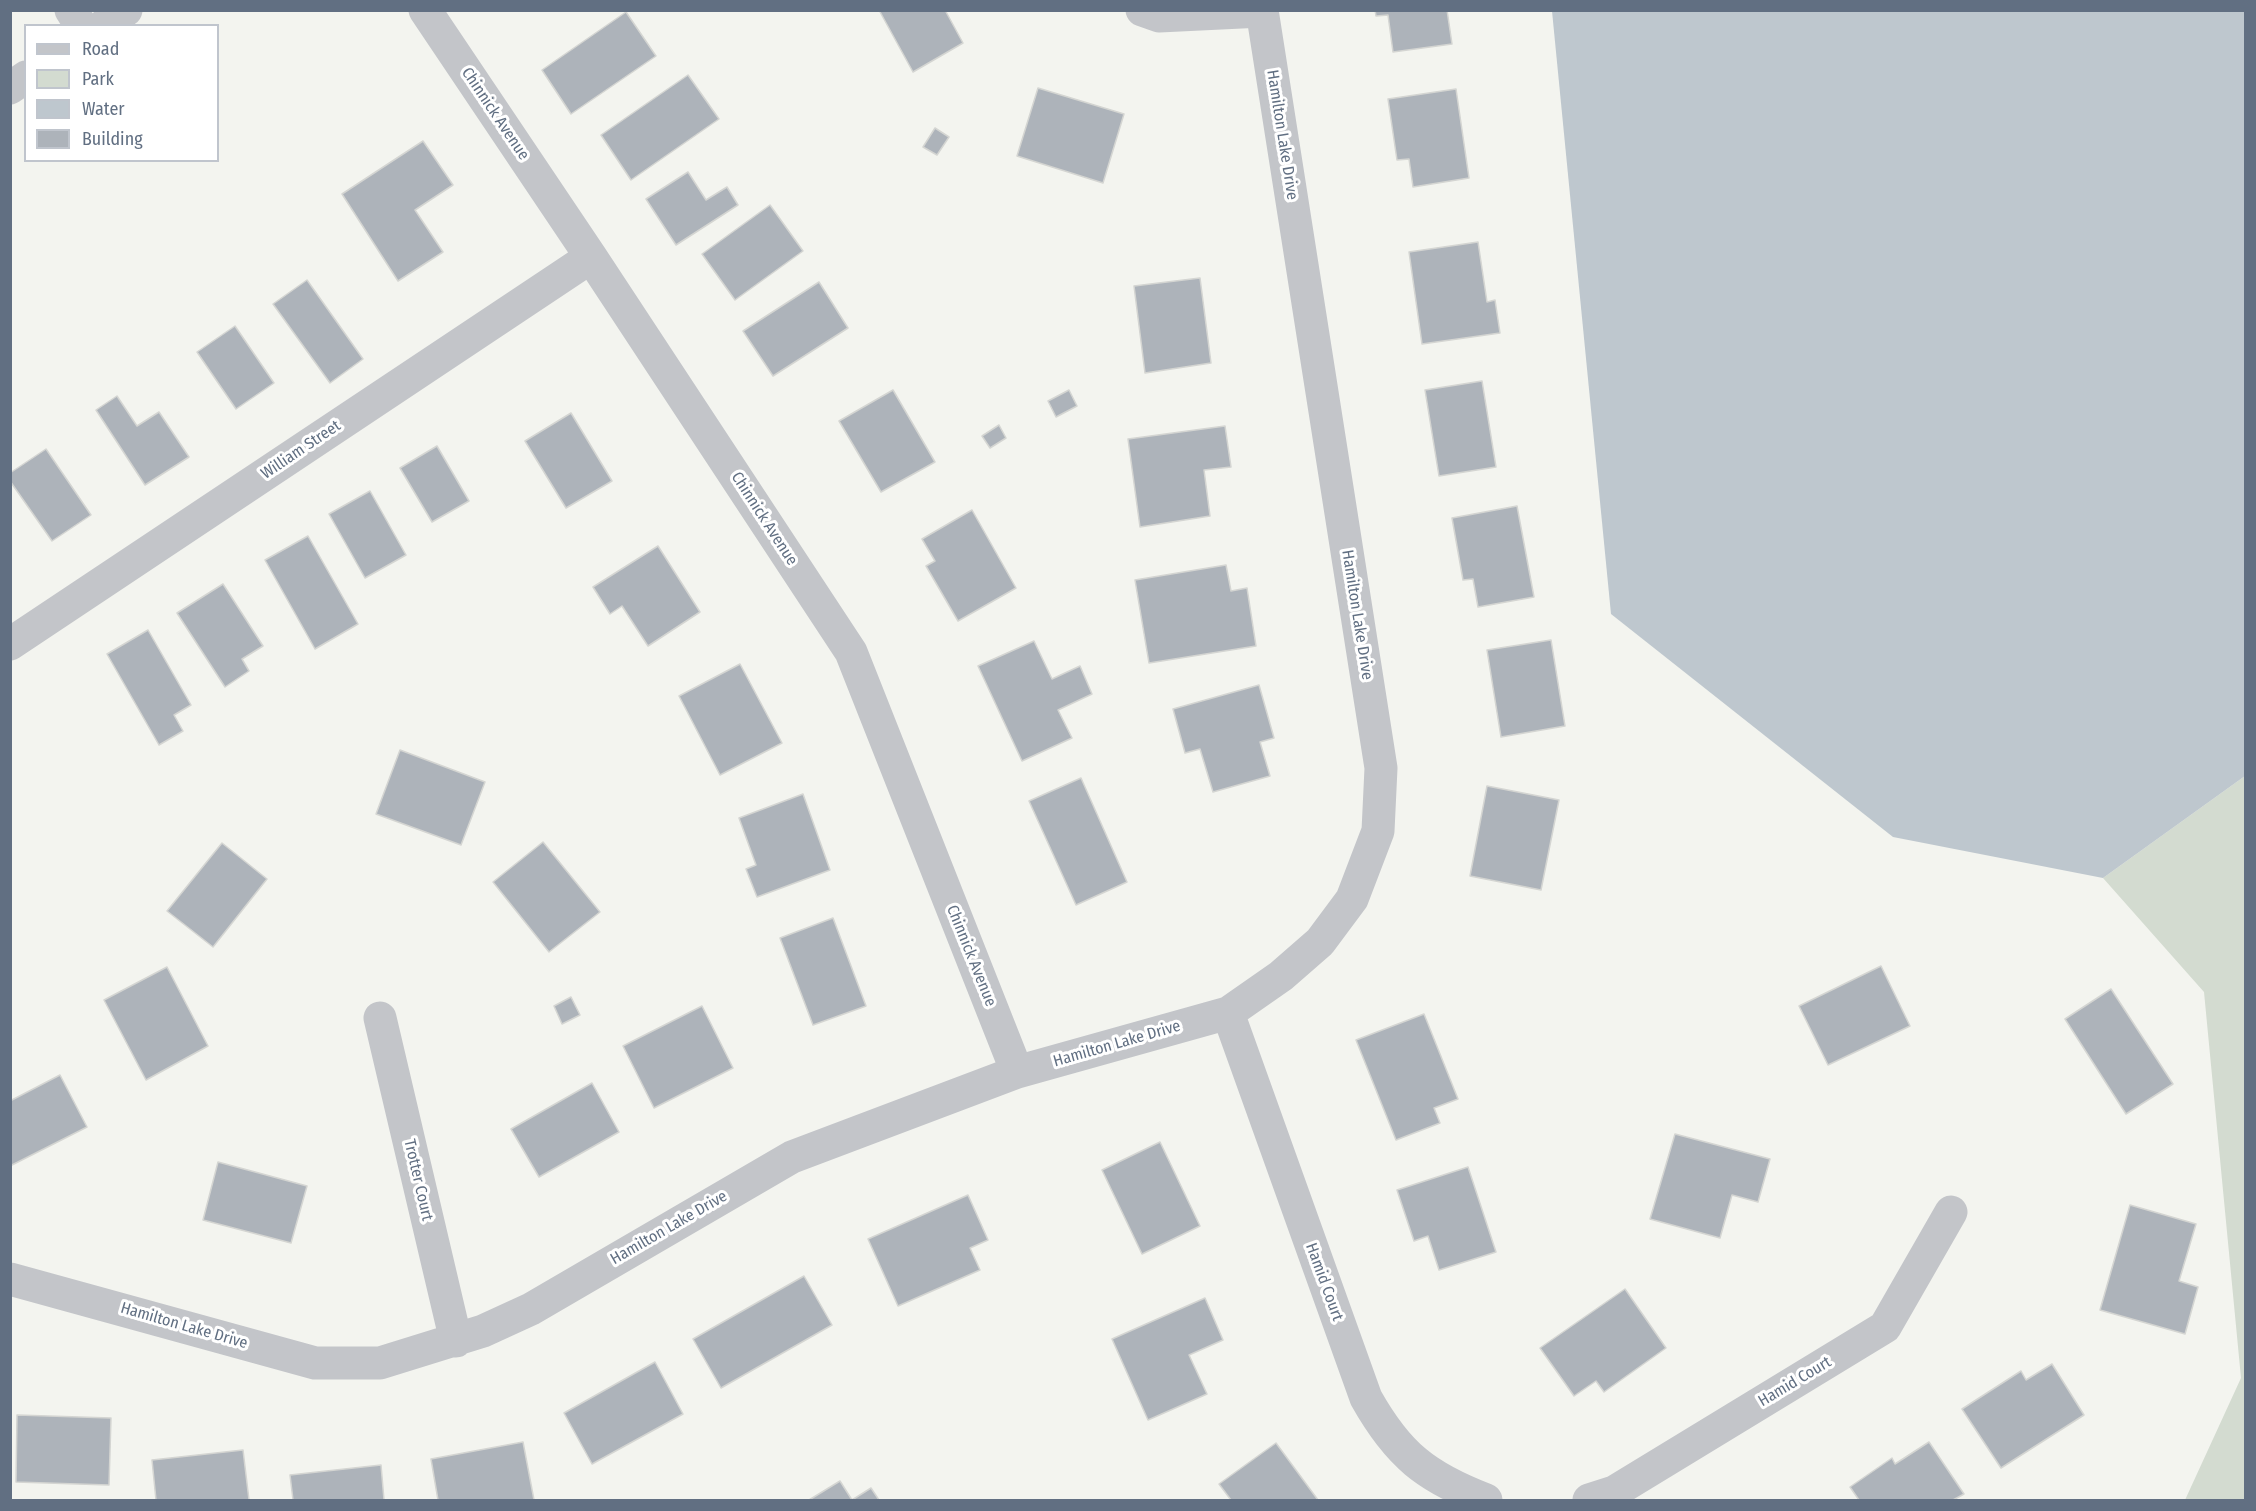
<!DOCTYPE html>
<style>
body{margin:0}
#map{position:relative;width:2256px;height:1511px;overflow:hidden;background:#f3f4ef;font-family:"Fira Sans Condensed",sans-serif}
canvas{display:block}
.frame{position:absolute;inset:0;border:12px solid #616f82;pointer-events:none}
.legend{position:absolute;left:24px;top:24px;width:195px;height:138px;box-sizing:border-box;background:#fff;border:2px solid #c0c5cd;margin:0;padding:8px 10px;list-style:none;font-size:18px;color:#616f82}
.legend li{display:flex;align-items:center;gap:12px;height:30px}
.legend b{width:30px;border:2px solid #c0c5cd}
</style>
<div id="map">
<canvas width="2256" height="1511"></canvas>
<div class="frame"></div>
<ul class="legend">
<li><b style="height:8px;background:#c3c5c9"></b>Road</li>
<li><b style="height:16px;background:#d3dbd0"></b>Park</li>
<li><b style="height:16px;background:#bec7ce"></b>Water</li>
<li><b style="height:16px;background:#adb3ba"></b>Building</li>
</ul>
</div>
<script>
const g = document.querySelector('canvas').getContext('2d');
g.lineJoin = 'round';
function fillPath(path, color) {
  g.fillStyle = color;
  g.fill(path, 'evenodd');
}
function strokePath(path, color, width, dash) {
  g.strokeStyle = color;
  g.lineWidth = width;
  g.lineCap = dash ? 'butt' : 'round';
  g.setLineDash(dash || []);
  g.stroke(path);
}
function drawText(font, color, halo, rows, align = 'center') {
  g.font = font + ' "Fira Sans Condensed",sans-serif';
  g.lineWidth = 6;
  g.setLineDash([]);
  g.textBaseline = 'middle';
  g.strokeStyle = halo;
  g.fillStyle = color;
  for (const [text, x, y, turn = 0] of rows) {
    g.save();
    g.translate(x, y);
    g.rotate((+turn || 0) * Math.PI / 180);
    g.textAlign = isNaN(turn) ? turn : align;
    if (halo) g.strokeText(text, 0, 0);
    g.fillText(text, 0, 0);
    g.restore();
  }
}
const green = new Path2D(`
 M2245,776V1500H2185L2241,1378L2204,992L2103,878Z`);
const water = new Path2D(`
 M1552,11H2245V776L2103,878L1893,837L1611,614Z`);
const building = new Path2D(`
 M879,10H945L963,43L913,72Z
 M1375,10H1447L1452,44L1393,52L1388,15L1376,16Z
 M626,12L656,56L571,114L542,70Z
 M688,75L719,119L631,180L601,135Z
 M1038,88L1124,114L1103,183L1017,156Z
 M1456,89L1469,178L1413,187L1409,159L1397,160L1388,99Z
 M935,128L949,137L937,155L923,147Z
 M423,141L453,185L415,210L443,252L398,281L342,194Z
 M688,172L706,200L727,187L738,205L676,245L646,199Z
 M770,205L803,251L735,300L702,254Z
 M1478,242L1487,302L1495,300L1500,333L1422,344L1409,252Z
 M1200,278L1211,363L1145,373L1134,286Z
 M307,280L363,359L330,383L273,304Z
 M819,282L848,328L773,376L743,331Z
 M235,326L274,383L236,409L197,352Z
 M1482,381L1496,467L1439,476L1425,390Z
 M893,390L935,462L881,492L839,421Z
 M1069,390L1077,406L1056,417L1048,401Z
 M117,396L137,426L159,412L189,457L145,485L96,410Z
 M571,413L612,481L566,508L525,441Z
 M999,425L1006,438L990,448L982,436Z
 M1225,426L1231,467L1204,470L1210,516L1140,527L1128,439Z
 M437,446L469,501L432,522L400,468Z
 M46,449L91,515L52,541L10,481V473Z
 M370,491L406,555L365,578L329,514Z
 M1517,506L1534,597L1478,607L1473,579L1463,580L1452,518Z
 M972,510L1016,588L958,621L926,566L935,561L922,539Z
 M308,536L358,624L315,649L265,560Z
 M658,546L700,612L648,646L622,606L610,614L593,587Z
 M1226,565L1231,591L1247,588L1256,646L1149,663L1135,580Z
 M223,584L263,646L242,659L249,671L225,687L177,613Z
 M148,630L191,705L174,715L183,731L159,745L107,654Z
 M1551,640L1565,726L1501,737L1487,650Z
 M1034,641L1052,679L1080,666L1092,694L1058,710L1072,738L1022,761L978,666Z
 M740,664L782,743L720,775L679,696Z
 M1259,685L1274,738L1260,742L1270,776L1213,792L1200,749L1185,753L1173,709Z
 M400,750L485,782L461,845L376,814Z
 M1081,778L1127,882L1076,905L1029,801Z
 M1487,786L1559,800L1541,890L1470,876Z
 M803,794L830,870L757,897L746,869L756,865L739,818Z
 M543,842L600,912L549,952L493,882Z
 M222,843L267,879L213,947L167,911Z
 M833,918L866,1006L813,1025L780,938Z
 M1881,966L1910,1026L1828,1065L1799,1006Z
 M167,967L208,1046L146,1080L104,1000Z
 M2111,989L2173,1084L2126,1114L2065,1019Z
 M571,997L580,1015L562,1024L554,1006Z
 M702,1006L733,1068L654,1108L623,1046Z
 M1424,1014L1458,1099L1434,1108L1440,1123L1396,1140L1356,1040Z
 M60,1075L87,1127L10,1166V1101Z
 M592,1083L619,1132L539,1177L511,1129Z
 M1675,1134L1770,1159L1758,1202L1732,1195L1720,1238L1650,1219Z
 M1160,1142L1200,1226L1142,1254L1102,1170Z
 M218,1162L307,1186L291,1243L203,1220Z
 M1468,1167L1496,1252L1439,1270L1428,1236L1414,1241L1397,1190Z
 M968,1195L988,1240L970,1248L980,1270L898,1306L868,1239Z
 M2130,1205L2196,1224L2179,1281L2198,1287L2185,1334L2100,1310Z
 M804,1276L832,1325L721,1388L693,1339Z
 M1625,1289L1666,1348L1604,1392L1596,1381L1574,1396L1540,1348Z
 M1205,1298L1223,1340L1189,1355L1207,1394L1148,1420L1112,1339Z
 M655,1362L683,1414L592,1464L564,1413Z
 M2052,1364L2084,1415L2001,1468L1962,1409L2021,1371L2026,1380Z
 M17,1415L111,1418L109,1485L16,1482Z
 M523,1442L534,1500H438L431,1459Z
 M1929,1442L1964,1494L1953,1500H1859L1850,1487L1892,1458L1895,1464Z
 M1276,1443L1318,1500H1231L1219,1484Z
 M243,1450L249,1500H156L152,1460Z
 M381,1465L384,1500H293L290,1475Z
 M840,1481L852,1500L871,1488L879,1500H809Z`);
const minor = new Path2D(`
 M71,10L81,26
 M425,10L591,257L851,652L1017,1072
 M1142,10L1159,16L1262,11
 M103,26L126,10
 M10,88L26,77
 M10,644L591,257
 M1228,1013L1366,1398C1398,1455 1426,1477 1486,1500
 M380,1018L456,1341
 M10,1279L315,1363H380L483,1331L531,1309L792,1157L1017,1072L1228,1013L1281,976L1320,942L1352,899L1378,831L1381,768L1262,10
 M1589,1500L1614,1492L1885,1327L1951,1212`);
const streetNames = [
 ["Chinnick Avenue",495,114,56],
 ["Hamilton Lake Drive",1282,135,81],
 ["William Street",301,450,-34],
 ["Chinnick Avenue",764,519,57],
 ["Hamilton Lake Drive",1357,615,81],
 ["Chinnick Avenue",971,956,68],
 ["Hamilton Lake Drive",1117,1044,-16],
 ["Trotter Court",418,1180,77],
 ["Hamilton Lake Drive",669,1228,-30],
 ["Hamid Court",1324,1282,70],
 ["Hamilton Lake Drive",184,1326,16],
 ["Hamid Court",1795,1382,-31]
];
fillPath(green, '#d3dbd0');
fillPath(water, '#bec7ce');
fillPath(building, '#adb3ba');
strokePath(building, '#d4d5d2', 1.5);
strokePath(minor, '#c3c5c9', 33);
drawText('16px', '#616f82', '#fff', streetNames);
</script>
